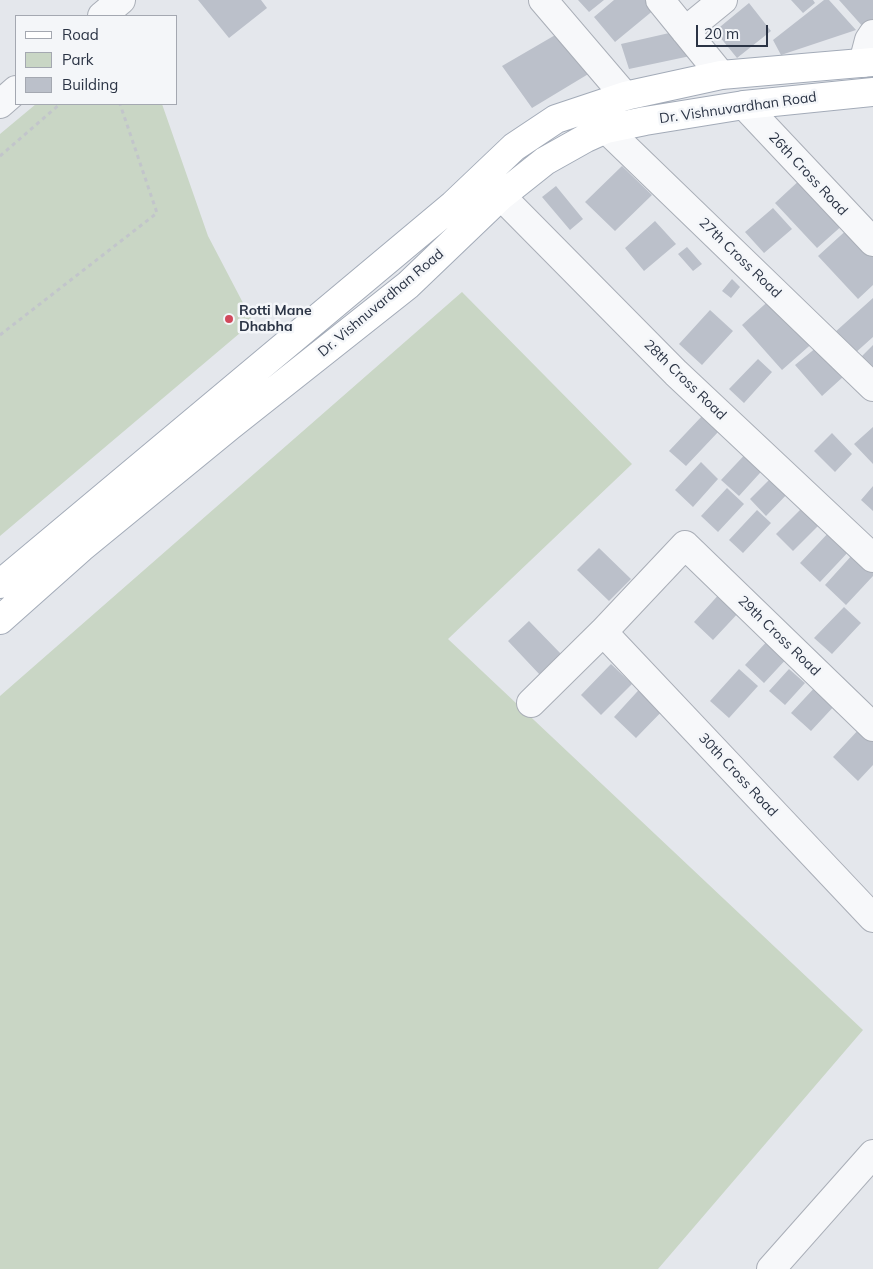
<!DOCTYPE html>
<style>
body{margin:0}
#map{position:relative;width:873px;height:1269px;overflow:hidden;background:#e4e7ec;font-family:Mulish,sans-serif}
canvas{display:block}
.legend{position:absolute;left:15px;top:15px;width:162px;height:90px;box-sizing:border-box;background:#f4f6f9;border:1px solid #a4a8b1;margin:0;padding:6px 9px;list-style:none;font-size:15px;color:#2b3445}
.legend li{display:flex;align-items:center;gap:10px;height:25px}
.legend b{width:25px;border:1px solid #a4a8b1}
.scale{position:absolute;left:696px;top:25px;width:72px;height:22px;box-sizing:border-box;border:2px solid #2b3445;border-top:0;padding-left:6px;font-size:15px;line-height:18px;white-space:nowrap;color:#2b3445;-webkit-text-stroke:4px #f4f6f9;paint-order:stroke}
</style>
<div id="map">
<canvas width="873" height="1269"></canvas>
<ul class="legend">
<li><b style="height:6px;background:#fff"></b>Road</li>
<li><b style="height:14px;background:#c9d6c5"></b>Park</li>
<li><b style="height:14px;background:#bbc0ca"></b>Building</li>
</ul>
<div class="scale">20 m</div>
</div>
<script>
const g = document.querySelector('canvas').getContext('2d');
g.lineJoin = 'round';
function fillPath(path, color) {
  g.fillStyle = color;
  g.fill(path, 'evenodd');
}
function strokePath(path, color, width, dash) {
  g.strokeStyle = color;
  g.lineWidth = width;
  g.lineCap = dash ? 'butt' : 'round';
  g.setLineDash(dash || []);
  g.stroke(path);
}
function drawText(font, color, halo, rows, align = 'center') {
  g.font = font + ' Mulish,sans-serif';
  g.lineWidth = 5;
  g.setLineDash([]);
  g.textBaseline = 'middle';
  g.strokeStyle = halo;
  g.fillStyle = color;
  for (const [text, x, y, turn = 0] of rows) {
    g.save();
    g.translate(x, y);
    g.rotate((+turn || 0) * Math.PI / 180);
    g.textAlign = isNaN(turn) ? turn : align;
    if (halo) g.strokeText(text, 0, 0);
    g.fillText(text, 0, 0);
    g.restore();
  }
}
const green = new Path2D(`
 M36,104H162L208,236L253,322L0,536V134Z
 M462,292L632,464L448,639L863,1030L658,1269H0V696Z`);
const building = new Path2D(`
 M198,0H261L267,8L229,38Z
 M578,0H604L589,12Z
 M614,0H648L655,9L615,42L594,17Z
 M791,0H813L815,3L803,13Z
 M824,0H829L856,30L781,55L773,40Z
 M839,0H873V20L864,28Z
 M749,3L771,31L737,58L715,31Z
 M678,31L695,55L629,69L621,44Z
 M557,34L590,73L532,108L502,66Z
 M622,166L652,195L615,231L585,202Z
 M803,177L845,223L817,248L775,203Z
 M556,186L583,219L570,230L542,197Z
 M773,208L792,229L764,253L745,232Z
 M655,221L676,244L644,271L625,248Z
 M851,226L873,250V285L858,299L818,256Z
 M687,247L702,264L693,271L678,254Z
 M732,279L740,287L731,298L722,291Z
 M775,295L816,340L782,370L742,325Z
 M873,298V337L854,354L834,333Z
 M710,310L733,331L702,365L679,344Z
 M873,345V368L861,357Z
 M817,347L843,377L822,396L795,365Z
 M758,359L772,372L744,403L729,389Z
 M703,415L719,431L686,466L669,451Z
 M873,427V464L854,444Z
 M832,433L852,454L835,472L814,451Z
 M752,447L769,463L739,496L721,480Z
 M701,462L718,479L693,507L675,490Z
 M776,473L792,489L766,516L750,499Z
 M873,486V511L861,500Z
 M727,488L744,504L718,532L701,516Z
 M806,504L823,521L793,551L776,534Z
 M757,510L771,523L743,553L729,540Z
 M831,530L851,549L820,582L800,563Z
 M599,548L631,579L609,601L577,570Z
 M853,554L873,572V576L846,605L825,585Z
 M722,591L741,610L713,640L694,622Z
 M844,607L861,623L832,654L814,638Z
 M529,621L562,655L541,676L508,641Z
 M771,637L790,655L764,683L745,665Z
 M611,664L632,684L601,715L581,695Z
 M739,669L758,686L729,718L710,701Z
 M789,669L805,683L785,705L769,691Z
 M646,682L669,704L636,738L614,717Z
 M817,685L837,703L811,731L791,713Z
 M861,727L873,738V765L858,781L833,757Z`);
const path = new Path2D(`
 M0,156L60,104
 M0,335L157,213L120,104`);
const minor = new Path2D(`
 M543,0L625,96
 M660,0L721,75
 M102,16L121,0
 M685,31L723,0
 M863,63L869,40L873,34
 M0,104L16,90
 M744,105L873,242
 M606,129L873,387
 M501,196L676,373L873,558
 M603,632L873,918
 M531,703L603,632L685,545L873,727
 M771,1269L873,1154`);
const major = new Path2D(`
 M0,584L453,205L514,147L556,119L625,96L721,75L873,62
 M0,620L81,548L230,426L408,285L501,196L545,161L586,138L606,129L645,121L744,105L873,92`);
const markers = [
 [229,319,5,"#d1495b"]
];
const streetNames = [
 ["Dr. Vishnuvardhan Road",738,108,-8],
 ["26th Cross Road",808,174,47],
 ["27th Cross Road",740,258,44],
 ["Dr. Vishnuvardhan Road",381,303,-40],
 ["28th Cross Road",685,380,44],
 ["29th Cross Road",779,636,44],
 ["30th Cross Road",738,775,47]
];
const poiNames = [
 ["Rotti Mane",239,311],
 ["Dhabha",239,327]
];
fillPath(green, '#c9d6c5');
fillPath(building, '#bbc0ca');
strokePath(minor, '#a9aeb7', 30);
strokePath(major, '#a3abb8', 30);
strokePath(path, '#c2c5cb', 3, [4, 4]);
strokePath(minor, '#f7f8fa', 28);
strokePath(major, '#fff', 28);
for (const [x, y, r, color] of markers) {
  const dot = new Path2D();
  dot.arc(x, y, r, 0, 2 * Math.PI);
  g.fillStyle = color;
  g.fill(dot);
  strokePath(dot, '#f4f6f9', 2);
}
drawText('14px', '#2b3445', '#f4f6f9', streetNames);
drawText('bold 14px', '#2b3445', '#f4f6f9', poiNames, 'left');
</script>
